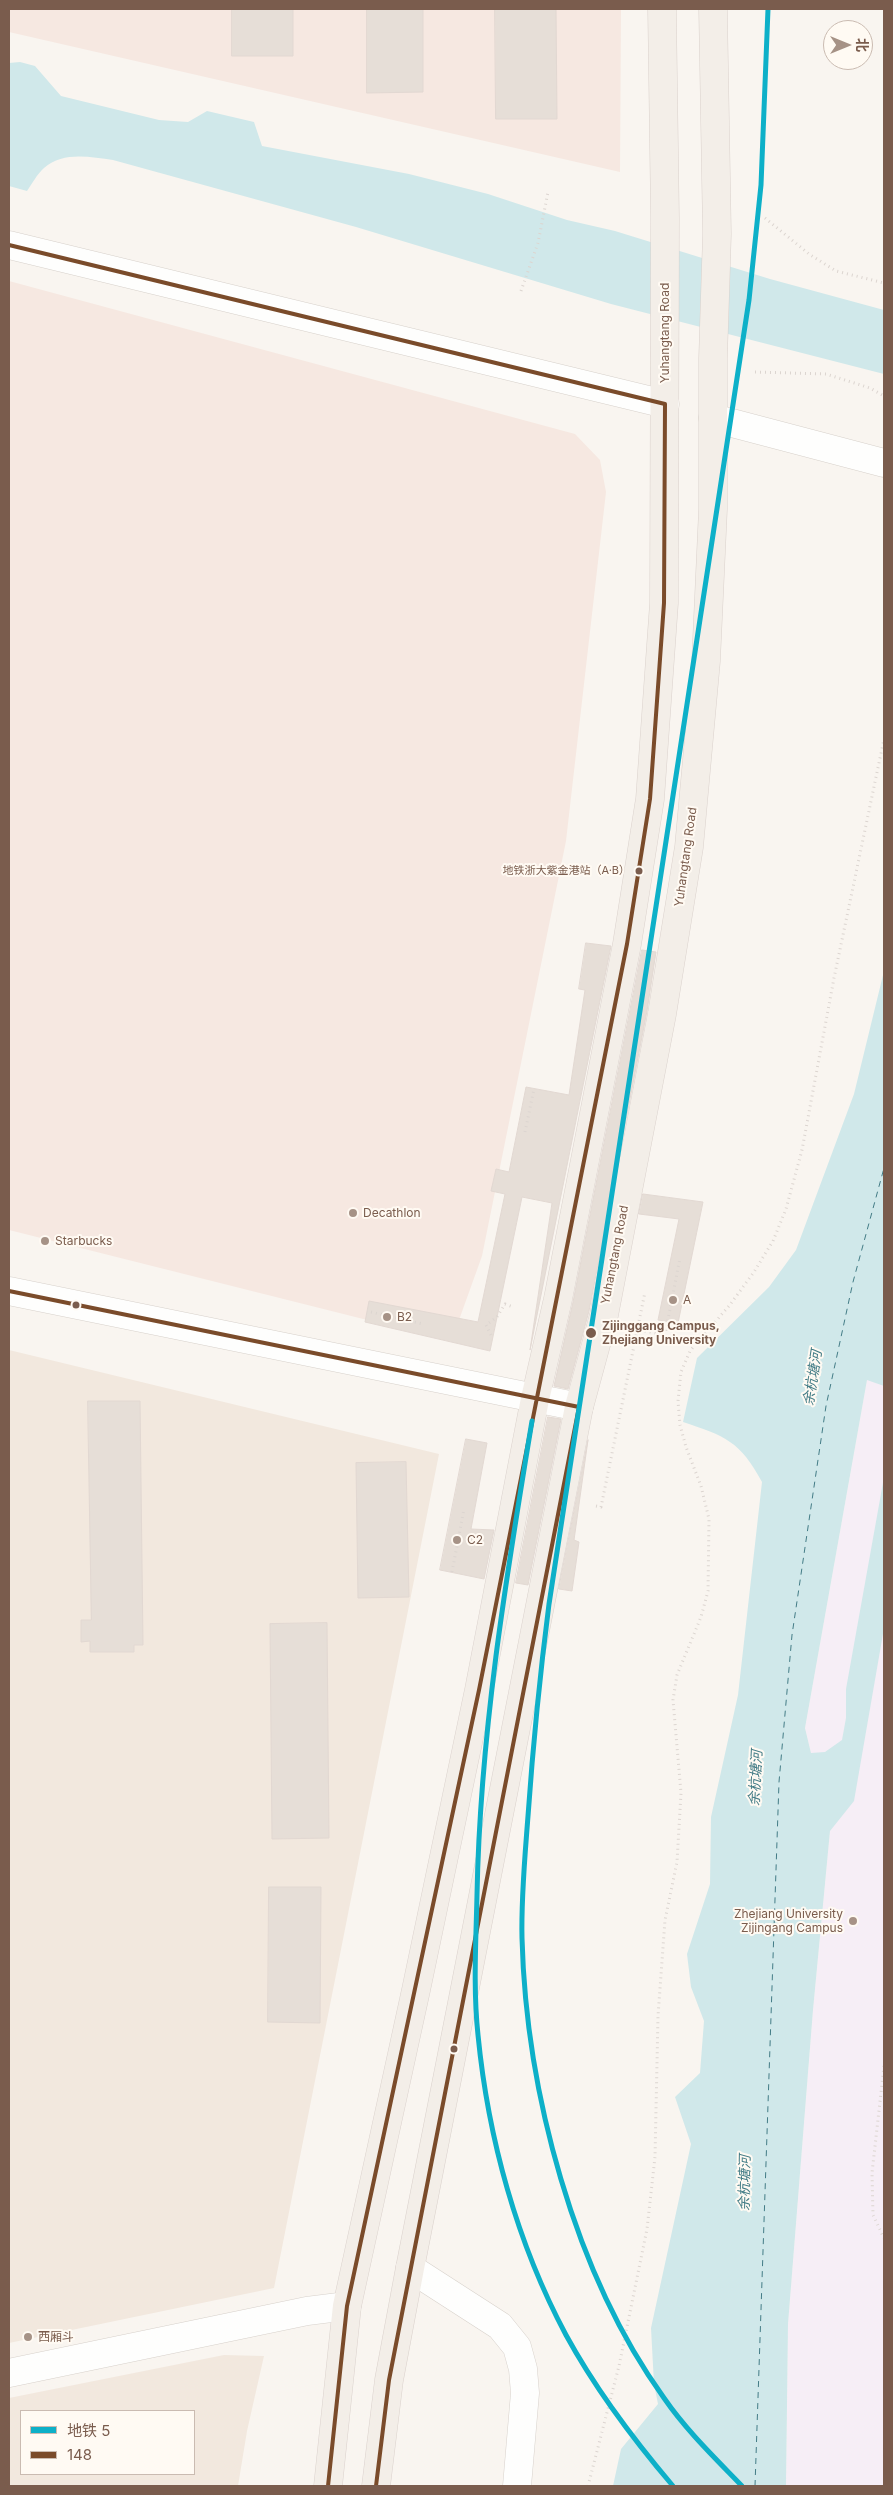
<!DOCTYPE html>
<meta charset="utf-8">
<style>
body{margin:0}
#map{position:relative;width:893px;height:2495px;overflow:hidden;background:#f9f5f0;font-family:Inter,"Noto Sans SC",sans-serif}
canvas{display:block}
.frame{position:absolute;inset:0;border:10px solid #7a5c4d;pointer-events:none}
.legend{position:absolute;left:20px;top:2410px;width:175px;height:65px;box-sizing:border-box;background:#fffaf3;border:1px solid #cabbb1;margin:0;padding:6px 9px;list-style:none;font-size:15px;color:#7a5c4d}
.legend li{display:flex;align-items:center;gap:10px;height:25px}
.legend b{width:25px;border:1px solid #cabbb1}
.north{position:absolute;left:823px;top:20px;width:50px;height:50px;box-sizing:border-box;background:#fffaf3;border:1px solid #cabbb1;border-radius:50%;rotate:90deg;font-size:14px;font-weight:700;line-height:20px;text-align:center;color:#7a5c4d}
.north::after{content:'';display:block;margin:auto;width:18px;height:22px;background:#a69286;clip-path:polygon(50% 0,100% 100%,50% 72%,0 100%)}
</style>
<div id="map">
<canvas width="893" height="2495"></canvas>
<div class="frame"></div>
<ul class="legend">
<li><b style="height:6px;background:#0db0c8"></b>地铁 5</li>
<li><b style="height:6px;background:#7a4b2a"></b>148</li>
</ul>
<div class="north">北</div>
</div>
<script>
const g = document.querySelector('canvas').getContext('2d');
g.lineJoin = 'round';
function fillPath(path, color) {
  g.fillStyle = color;
  g.fill(path, 'evenodd');
}
function strokePath(path, color, width, dash) {
  g.strokeStyle = color;
  g.lineWidth = width;
  g.lineCap = dash ? 'butt' : 'round';
  g.setLineDash(dash || []);
  g.stroke(path);
}
function drawText(font, color, halo, rows, align = 'center') {
  g.font = font + ' Inter,"Noto Sans SC",sans-serif';
  g.lineWidth = 4;
  g.setLineDash([]);
  g.textBaseline = 'middle';
  g.strokeStyle = halo;
  g.fillStyle = color;
  for (const [text, x, y, turn = 0] of rows) {
    g.save();
    g.translate(x, y);
    g.rotate((+turn || 0) * Math.PI / 180);
    g.textAlign = isNaN(turn) ? turn : align;
    if (halo) g.strokeText(text, 0, 0);
    g.fillText(text, 0, 0);
    g.restore();
  }
}
const residential = new Path2D(`
 M9,1350L439,1454L274,2288L9,2343Z
 M224,2355L264,2356L247,2431L238,2486H9V2398ZM21,2411H194V2474H21Z`);
const commercial = new Path2D(`
 M9,9H621L620,172L9,32Z
 M9,281L575,434L600,460L606,492L566,841L482,1256L459,1320L419,1333L9,1230Z`);
const education = new Path2D(`
 M884,1321V2486H786L788,2324L813,2010L830,1831L805,1728L867,1380Z`);
const water = new Path2D(`
 M20,62L35,66L61,96L159,120L188,122L207,111L254,122L262,146L409,174L488,194L567,220L615,231L770,279L884,310V374L611,304L356,227L113,160C90,157 63,151 44,168C37,174 32,184 27,191L9,186V63Z
 M884,971V1386L867,1380L805,1728L811,1753L825,1752L842,1740L846,1718V1689L884,1477V1628L854,1801L830,1831L813,2010L788,2324L786,2486H613L621,2449L658,2404L654,2384L651,2328L691,2144L675,2097L700,2073L704,2021L691,1987L687,1954L710,1884L711,1817L738,1695L762,1482C740,1441 725,1436 683,1422L697,1358L769,1287L796,1250L854,1094Z`);
const ferry = new Path2D(`
 M755,2486L779,1782L792,1635L826,1406L853,1282L884,1168`);
const building = new Path2D(`
 M232,9H293V56H232Z
 M367,9H423V92L367,93Z
 M495,9H556L557,119H496Z
 M586,943L611,946L530,1350L552,1203L522,1197L490,1351L365,1322L369,1301L478,1322L505,1194L491,1191L496,1169L509,1172L526,1087L569,1095L585,990L579,989Z
 M642,950L656,952L647,1011L589,1311L568,1389L554,1386L573,1302Z
 M643,1194L703,1202L678,1323L658,1320L679,1219L639,1214Z
 M88,1401H140L143,1645H134V1652H90V1641L81,1642V1620H91Z
 M548,1417L561,1419L528,1585L516,1583Z
 M466,1439L487,1443L471,1529L494,1530L484,1579L440,1570Z
 M588,1440L574,1540L579,1542L572,1591L559,1589Z
 M406,1462L409,1597L358,1598L356,1463Z
 M327,1623L329,1838L272,1839L270,1624Z
 M269,1887H321L320,2023L268,2022Z`);
const path = new Path2D(`
 M765,218L809,254L836,271L884,283
 M521,291L538,243L548,192
 M755,372L826,374L870,388L884,396
 M525,1132L534,1089
 M371,1312L423,1324
 M635,1329L665,1335L680,1258
 M491,1335L486,1325L497,1317L505,1304L513,1307
 M596,1506L601,1507L645,1292
 M452,1572L464,1509
 M884,2066L872,2173L873,2215L884,2238
 M588,2486L619,2366L647,2229L655,2157L658,2016L665,1920L677,1862L681,1793L673,1700L677,1675L701,1617L708,1591L709,1519L701,1486L686,1447L680,1425L678,1401L681,1372L690,1351L729,1306L754,1272L773,1241L786,1209L802,1150L834,978L884,739`);
const minor = new Path2D(`
 M9,245L665,404
 M713,418L884,463
 M9,1291L579,1407
 M410,2268L500,2326L517,2347L523,2369L525,2393L517,2486
 M9,2373L307,2311L347,2306`);
const major = new Path2D(`
 M328,2486L347,2306L416,1990L479,1690L535,1399L558,1299L627,944L650,799L664,603L665,218L662,9
 M376,2486L389,2380L410,2268L579,1407L604,1315L662,1014L689,847L706,661L713,509V358L717,234L713,9`);
const bus1 = new Path2D(`
 M9,245L665,404
 M9,1291L579,1407
 M328,2486L347,2306L479,1690L627,944L650,799L664,603L665,404
 M376,2486L389,2380L579,1407`);
const metro1 = new Path2D(`
 M532,1421C506,1578 480,1735 477,1895C476,1941 473,1989 478,2035C488,2138 517,2243 566,2335C596,2390 633,2439 673,2486
 M742,2486C715,2458 686,2430 664,2398C574,2273 526,2091 522,1938C521,1897 525,1856 528,1816C533,1745 540,1674 549,1604L749,300L761,185L768,9`);
const markers = [
 [639,871,4.5,"#7a5c4d"],
 [353,1213,5,"#a69286"],
 [45,1241,5,"#a69286"],
 [673,1300,5,"#a69286"],
 [76,1305,4.5,"#7a5c4d"],
 [387,1317,5,"#a69286"],
 [591,1333,6,"#7a5c4d"],
 [457,1540,5,"#a69286"],
 [853,1921,5,"#a69286"],
 [454,2049,4.5,"#7a5c4d"],
 [28,2337,5,"#a69286"]
];
const busNames = [
 ["地铁浙大紫金港站（A·B）",630,871]
];
const streetNames = [
 ["Yuhangtang Road",665,333,-90],
 ["Yuhangtang Road",686,857,-82],
 ["Yuhangtang Road",615,1255,-79]
];
const poiNames = [
 ["Decathlon",363,1213],
 ["Starbucks",55,1241],
 ["A",683,1300],
 ["B2",397,1317],
 ["C2",467,1540],
 ["Zhejiang University",843,1914,"right"],
 ["Zijingang Campus",843,1928,"right"],
 ["西厢斗",38,2337]
];
const stopNames = [
 ["Zijinggang Campus,",602,1326],
 ["Zhejiang University",602,1340]
];
const waterNames = [
 ["余杭塘河",813,1378,-81],
 ["余杭塘河",756,1778,-87],
 ["余杭塘河",745,2183,-89]
];
fillPath(residential, '#f2e8de');
fillPath(commercial, '#f6e8e1');
fillPath(education, '#f6eef6');
fillPath(water, '#d0e8ea');
strokePath(ferry, '#437c86', 1, [6, 5]);
fillPath(building, '#e6ded7');
strokePath(building, '#e2d8d2', 1);
strokePath(minor, '#d7d1cb', 29);
strokePath(major, '#dad1cc', 29);
strokePath(path, '#dcd5d0', 3, [1, 4]);
strokePath(minor, '#fefefd', 28);
strokePath(major, '#f3eee8', 28);
strokePath(bus1, '#7a4b2a', 4);
strokePath(metro1, '#0db0c8', 5);
for (const [x, y, r, color] of markers) {
  const dot = new Path2D();
  dot.arc(x, y, r, 0, 2 * Math.PI);
  g.fillStyle = color;
  g.fill(dot);
  strokePath(dot, '#fffaf3', 2);
}
drawText('11px', '#7a5c4d', '#fffaf3', busNames, 'right');
drawText('12px', '#7a5c4d', '#fffaf3', streetNames);
drawText('12px', '#7a5c4d', '#fffaf3', poiNames, 'left');
drawText('bold 12px', '#7a5c4d', '#fffaf3', stopNames, 'left');
drawText('italic 14px', '#437c86', '#fffaf3', waterNames);
</script>
